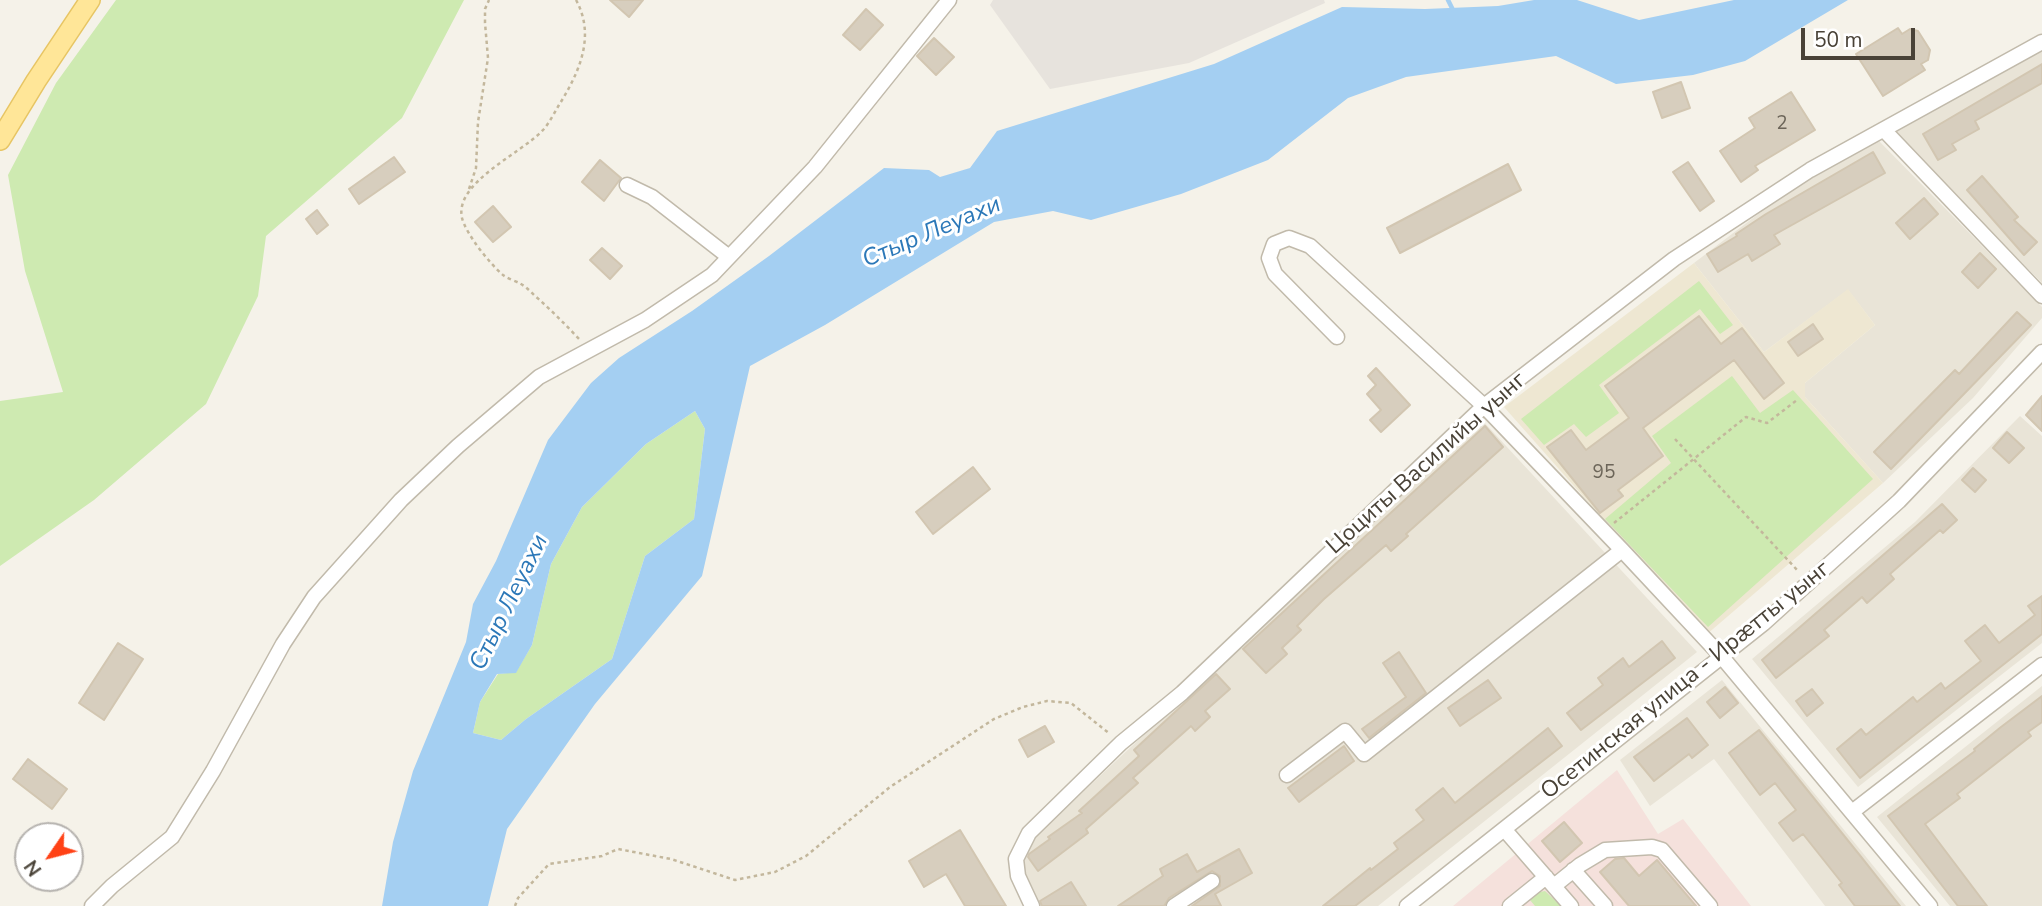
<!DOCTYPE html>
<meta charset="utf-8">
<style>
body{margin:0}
#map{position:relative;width:2042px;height:906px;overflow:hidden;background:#f5f2e9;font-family:"Nunito Sans",sans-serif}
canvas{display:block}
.north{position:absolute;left:14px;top:822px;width:70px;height:70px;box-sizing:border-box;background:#fff;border:2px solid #b6b3af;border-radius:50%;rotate:235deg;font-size:19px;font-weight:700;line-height:28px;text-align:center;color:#494237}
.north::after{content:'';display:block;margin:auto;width:24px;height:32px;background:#ff4216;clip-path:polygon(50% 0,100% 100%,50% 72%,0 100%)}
.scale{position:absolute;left:1801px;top:28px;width:114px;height:32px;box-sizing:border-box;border:4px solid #494237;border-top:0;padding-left:9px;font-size:21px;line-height:24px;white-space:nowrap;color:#494237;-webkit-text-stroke:5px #fff;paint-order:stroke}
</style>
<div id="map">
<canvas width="2042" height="906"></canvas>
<div class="north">N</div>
<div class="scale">50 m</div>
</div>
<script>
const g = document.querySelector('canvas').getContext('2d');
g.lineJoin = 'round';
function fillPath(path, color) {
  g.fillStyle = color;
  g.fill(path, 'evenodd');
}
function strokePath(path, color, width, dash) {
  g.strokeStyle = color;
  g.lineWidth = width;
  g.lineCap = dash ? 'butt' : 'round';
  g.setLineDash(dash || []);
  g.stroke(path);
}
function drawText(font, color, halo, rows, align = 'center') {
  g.font = font + ' "Nunito Sans",sans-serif';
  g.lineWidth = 6;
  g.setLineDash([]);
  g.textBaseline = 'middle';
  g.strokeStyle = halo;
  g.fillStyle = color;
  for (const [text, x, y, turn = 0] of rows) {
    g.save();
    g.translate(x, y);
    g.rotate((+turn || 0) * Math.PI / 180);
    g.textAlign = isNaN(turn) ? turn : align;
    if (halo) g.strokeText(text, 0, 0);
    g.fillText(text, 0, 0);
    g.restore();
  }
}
const residential = new Path2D(`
 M2042,47V283L1893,132Z
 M1879,141L2042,307V318L1973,398L1883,483L1805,397V383L1875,325L1848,290L1764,352L1694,263L1787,192Z
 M2020,416L2042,436V643L1858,787L1752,659L1915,522Z
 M1481,419L1697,652L1378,906H1035L1030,898L1022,860L1037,835Z
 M1722,680L1906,906H1825L1714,759L1650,806L1620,760Z
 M2042,686V906H1950L1877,817Z`);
const industrial = new Path2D(`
 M993,0H1324L1325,3L1189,63L1050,89L990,5Z`);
const education = new Path2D(`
 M1694,263L1764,352L1848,289L1875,325L1805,383V397L1883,483L1706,635L1504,407Z`);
const medical = new Path2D(`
 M1617,770L1658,834L1683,819L1751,906H1453Z`);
const green = new Path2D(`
 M116,0H464L402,118L266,236L258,296L206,404L94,500L0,566V401L63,392L25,271L8,175L56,83Z
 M1699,281L1733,325L1720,334L1700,309L1599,385L1619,413L1586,437L1574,424L1544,445L1521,419Z
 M1732,376L1760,413L1793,390L1873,479L1708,627L1605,519L1671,463L1652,436Z
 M695,411L705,429L694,519L645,556L612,659L526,719L501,740L473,733L480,702L498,674L516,672L532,645L551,564L582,507L646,444Z
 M1545,891L1561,906H1535L1530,900L1540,892Z`);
const water = new Path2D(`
 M1534,0H1577L1639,20L1734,0H1848L1745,61L1693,75L1616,84L1556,56L1406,77L1348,98L1268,160L1181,194L1091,220L1053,211L994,222L825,325L750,366L702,576L595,704L507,829L488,906H382L393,842L413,771L466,642L473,604L496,561L548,440L591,383L619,358L692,311L769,256L884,168L929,170L940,177L970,168L997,131L1214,64L1342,7L1425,9L1498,6ZM695,411L705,429L694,519L645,556L612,659L526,719L501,740L473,733L480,702L497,674L516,673L532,645L551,564L582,507L646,444Z`);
const stream = new Path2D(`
 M1448,0L1454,12`);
const building = new Path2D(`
 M610,0H643L629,17Z
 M866,9L883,25L860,50L843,35Z
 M1898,28L1902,34L1910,29L1918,31L1930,50L1928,60L1921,64L1925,70L1883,96L1856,54Z
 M934,38L954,57L936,75L917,56Z
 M2042,64V83L1975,121L1979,129L1952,144L1956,150L1938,160L1923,134Z
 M1681,82L1690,108L1662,118L1653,92Z
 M1791,92L1815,130L1755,166L1758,170L1741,182L1720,151L1755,128L1749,118Z
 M1873,152L1885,173L1774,235L1780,244L1752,261L1748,254L1718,272L1707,254L1737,236L1736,234L1766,214Z
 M394,157L405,172L359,204L349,189Z
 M600,160L621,178L604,201L582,182Z
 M1688,162L1714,201L1700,211L1673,172Z
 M1508,164L1521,190L1400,253L1387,228Z
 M1982,176L2018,217L2014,220L2037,242L2024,255L1967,190Z
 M1924,198L1938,214L1910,239L1896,223Z
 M493,206L511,227L493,242L475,222Z
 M317,210L328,225L317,234L306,219Z
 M602,248L622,266L610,279L590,260Z
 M1980,253L1996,269L1978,288L1962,272Z
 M2017,312L2031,325L1891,469L1874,452L1955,370L1959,374Z
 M1699,316L1721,344L1742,328L1784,383L1764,399L1734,360L1643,428L1663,456L1618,490L1623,496L1600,513L1547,447L1571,430L1586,450L1629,418L1605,386Z
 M1813,324L1823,339L1798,356L1788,342Z
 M1376,368L1410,405L1381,432L1370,420L1381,410L1367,394L1376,385L1368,376Z
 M2042,396V431L2026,415Z
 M1485,426L1503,447L1406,534L1408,536L1391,551L1386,545L1324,599L1297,626L1301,630L1282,648L1287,654L1266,673L1243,649Z
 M2007,432L2024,448L2009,463L1993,448Z
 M973,467L990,489L933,534L916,512Z
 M1973,468L1986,480L1975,492L1962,480Z
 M1942,504L1957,520L1943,533L1940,530L1890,574L1894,579L1867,603L1862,597L1824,630L1829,636L1776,678L1762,660Z
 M2042,596V634L1860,778L1837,749L1861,729L1866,735L1913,697L1917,702L1941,683L1945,689L1981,661L1965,641L1985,625L1999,643L2035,615L2028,606Z
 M1662,641L1675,658L1581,730L1567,713L1603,685L1598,678L1623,658L1629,667Z
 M118,643L143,659L104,720L79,703Z
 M1399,652L1426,693L1369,738L1362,729L1406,697L1383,663Z
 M1216,674L1230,689L1205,711L1210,717L1195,731L1191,726L1133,778L1138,783L1086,829L1088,833L1038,871L1028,857L1029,854L1050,839L1048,837L1082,813L1079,811L1139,756L1134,750Z
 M1488,680L1501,698L1460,726L1448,708Z
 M1725,687L1738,703L1720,718L1707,702Z
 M1812,689L1823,703L1807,716L1796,701Z
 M2042,696V722L2028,732L2031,736L1957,794L1960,798L1925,824L1987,906H1958L1888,816L1975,751L1974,749L2001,727Z
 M1687,718L1708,745L1692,758L1689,754L1654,781L1634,757Z
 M1045,726L1054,742L1028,757L1019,740Z
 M1548,728L1562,746L1355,906H1323L1370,868L1371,870L1398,849L1394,843L1424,820L1416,810L1443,788L1455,803Z
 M1759,730L1862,858L1900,906H1855L1839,885L1842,883L1803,834L1793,841L1779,823L1796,810L1775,783L1760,795L1729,753Z
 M1344,746L1354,761L1299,802L1288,788Z
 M28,759L67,789L52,809L13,779Z
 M1564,822L1582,843L1560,862L1542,841Z
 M960,830L1006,906H965L946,874L924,887L909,861Z
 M1239,849L1252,873L1215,894L1221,906H1192L1220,886V876L1212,871L1169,898L1164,906H1118L1163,876L1160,869L1187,854L1197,872Z
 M1624,858L1639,876L1657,860L1696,906H1629L1600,872L1615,859Z
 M1071,882L1086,906H1042L1040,901Z`);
const path = new Path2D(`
 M576,0C596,36 579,73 559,105C554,113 549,124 542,131C520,154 454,183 462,218C466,234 490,264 503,275C508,279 516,281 521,284C526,287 530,291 534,295C550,309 565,324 580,340
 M469,189L476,168L478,122L488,58L485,23V9L489,0
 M1675,439L1799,572
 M1614,523L1746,417L1767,423L1797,400
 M515,906L518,898L549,864L602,856L618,849L671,859L735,880L775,872L806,856L890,787L994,719L1023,707L1047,701L1071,703L1110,734`);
const minor = new Path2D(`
 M1884,130L2042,296
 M627,185L652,197L729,257
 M1337,337L1275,274L1269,258L1274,244L1289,238L1310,246L1484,406L1622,550L1722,657L1930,906
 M1287,775L1345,731L1364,754L1622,550
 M1852,812L2042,665
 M1504,829L1571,906
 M1573,870L1605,906
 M1554,886L1580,865L1605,850L1652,847L1662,850L1710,906
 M92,906L112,886L172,837L213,771L283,644L314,597L401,500L458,446L539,377L645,320L712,275L815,167L949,0
 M1032,906L1018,876L1016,859L1029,833L1121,743L1182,693L1484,406L1674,259L1810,170L2042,42
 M1174,906L1212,881
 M1407,906L1764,623L1899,501L2042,352
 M1510,906L1546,877`);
const major = new Path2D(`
 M0,140L36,81L90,0`);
const numberNames = [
 ["2",1782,124],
 ["95",1604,473]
];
const streetNames = [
 ["Цоциты Василийы уынг",1427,464,-42],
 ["Осетинская улица - Ирæтты уынг",1686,681,-39]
];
const waterNames = [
 ["Стыр Леуахи",932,233,-23],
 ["Стыр Леуахи",510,603,-64]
];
fillPath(residential, '#e9e4d7');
fillPath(industrial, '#e7e3dd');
fillPath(education, '#eee7d2');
fillPath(medical, '#f5e1dc');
fillPath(green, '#ceeab1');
fillPath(water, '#a4cff2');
strokePath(stream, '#a4cff2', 4.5);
fillPath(building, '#d7cebe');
strokePath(building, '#d2c6b1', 2);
strokePath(minor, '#c1baab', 17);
strokePath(major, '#e7c564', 22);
strokePath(path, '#c3b79c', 2.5, [3.5, 3.5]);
strokePath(minor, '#fff', 14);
strokePath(major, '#ffe698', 19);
drawText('19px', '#6c6559', null, numberNames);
drawText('23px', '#494237', '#fff', streetNames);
drawText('italic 24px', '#2c78b8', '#fff', waterNames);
</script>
